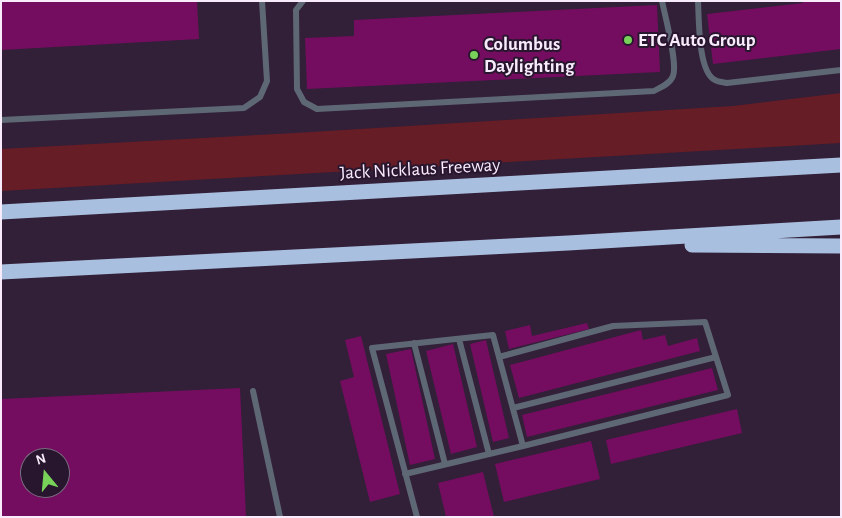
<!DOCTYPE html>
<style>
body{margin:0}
#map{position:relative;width:842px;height:518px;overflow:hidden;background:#321f38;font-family:"Alegreya Sans",sans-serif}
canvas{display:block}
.frame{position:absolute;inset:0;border:2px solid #f8ebfc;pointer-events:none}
.north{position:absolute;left:20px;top:448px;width:50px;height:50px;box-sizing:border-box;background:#28162e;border:1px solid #7b6b80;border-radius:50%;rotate:343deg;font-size:14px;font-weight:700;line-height:20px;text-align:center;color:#f8ebfc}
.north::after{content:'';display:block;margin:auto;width:18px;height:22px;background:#78d259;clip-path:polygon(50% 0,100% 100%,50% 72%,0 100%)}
</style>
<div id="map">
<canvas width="842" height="518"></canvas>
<div class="frame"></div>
<div class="north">N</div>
</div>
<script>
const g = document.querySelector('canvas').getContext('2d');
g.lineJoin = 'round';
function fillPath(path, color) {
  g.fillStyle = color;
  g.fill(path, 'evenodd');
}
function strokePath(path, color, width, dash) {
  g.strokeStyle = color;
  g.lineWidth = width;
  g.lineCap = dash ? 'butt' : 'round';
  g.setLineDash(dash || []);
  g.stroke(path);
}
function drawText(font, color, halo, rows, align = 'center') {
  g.font = font + ' "Alegreya Sans",sans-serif';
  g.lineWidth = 4;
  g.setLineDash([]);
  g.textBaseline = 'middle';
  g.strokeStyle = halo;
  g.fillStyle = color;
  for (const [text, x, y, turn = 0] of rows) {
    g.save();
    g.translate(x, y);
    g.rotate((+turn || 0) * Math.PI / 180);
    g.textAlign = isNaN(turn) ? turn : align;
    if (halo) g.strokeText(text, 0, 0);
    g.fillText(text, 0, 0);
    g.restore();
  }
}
const green = new Path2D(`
 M841,93V143L1,191V149L295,133L733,106Z`);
const building = new Path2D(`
 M1,1H197L199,39L1,50Z
 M802,1H841V49L713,64L707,14L803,3Z
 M657,5L660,72L307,89L305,38L354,36V20Z
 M587,323L589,329L509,349L505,331L530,325L532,336Z
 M641,330L643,340L665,335L668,346L697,338L700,351L519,398L510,365Z
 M361,336L400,494L370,502L340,381L354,377L345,340Z
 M486,340L509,438L493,442L470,344Z
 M453,344L477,447L451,454L426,351Z
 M411,349L435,459L410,465L386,354Z
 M712,368L718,390L527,437L522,415Z
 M240,388L246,517H1V399ZM30,458H60V488H30Z
 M737,409L742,433L611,464L606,440Z
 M591,441L600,479L504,502L495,464Z
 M483,472L494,517H446L438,483Z`);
const lane = new Path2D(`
 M303,1L296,10L297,89L304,102L317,109L654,91C661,87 670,84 673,76C678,64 665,16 662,1
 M698,1C699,19 698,72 715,80C718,82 723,82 727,83L841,70
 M1,120L244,108L260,97L267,81L262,1
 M459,339L489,454
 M414,343L445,464
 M499,357L613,326L705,322L728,395L523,446
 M253,391L280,517
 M513,408L716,357
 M405,474L523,446L493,335L372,348L417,517`);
const highway = new Path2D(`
 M1,212L841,165
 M692,245L841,246
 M1,272L568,243L841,227`);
const markers = [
 [628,40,5,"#78d259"],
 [474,55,5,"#78d259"]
];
const poiNames = [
 ["ETC Auto Group",638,40],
 ["Columbus",484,44],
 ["Daylighting",484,66]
];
const streetNames = [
 ["Jack Nicklaus Freeway",420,169,-3]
];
fillPath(green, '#661d25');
fillPath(building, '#740d5f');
strokePath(lane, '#5e6774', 6);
strokePath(highway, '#a9bfdf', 15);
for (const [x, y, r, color] of markers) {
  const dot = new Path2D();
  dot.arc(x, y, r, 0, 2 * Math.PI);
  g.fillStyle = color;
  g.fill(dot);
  strokePath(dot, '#28162e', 2);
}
drawText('bold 19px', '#f8ebfc', '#28162e', poiNames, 'left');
drawText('19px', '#f8ebfc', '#28162e', streetNames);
</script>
